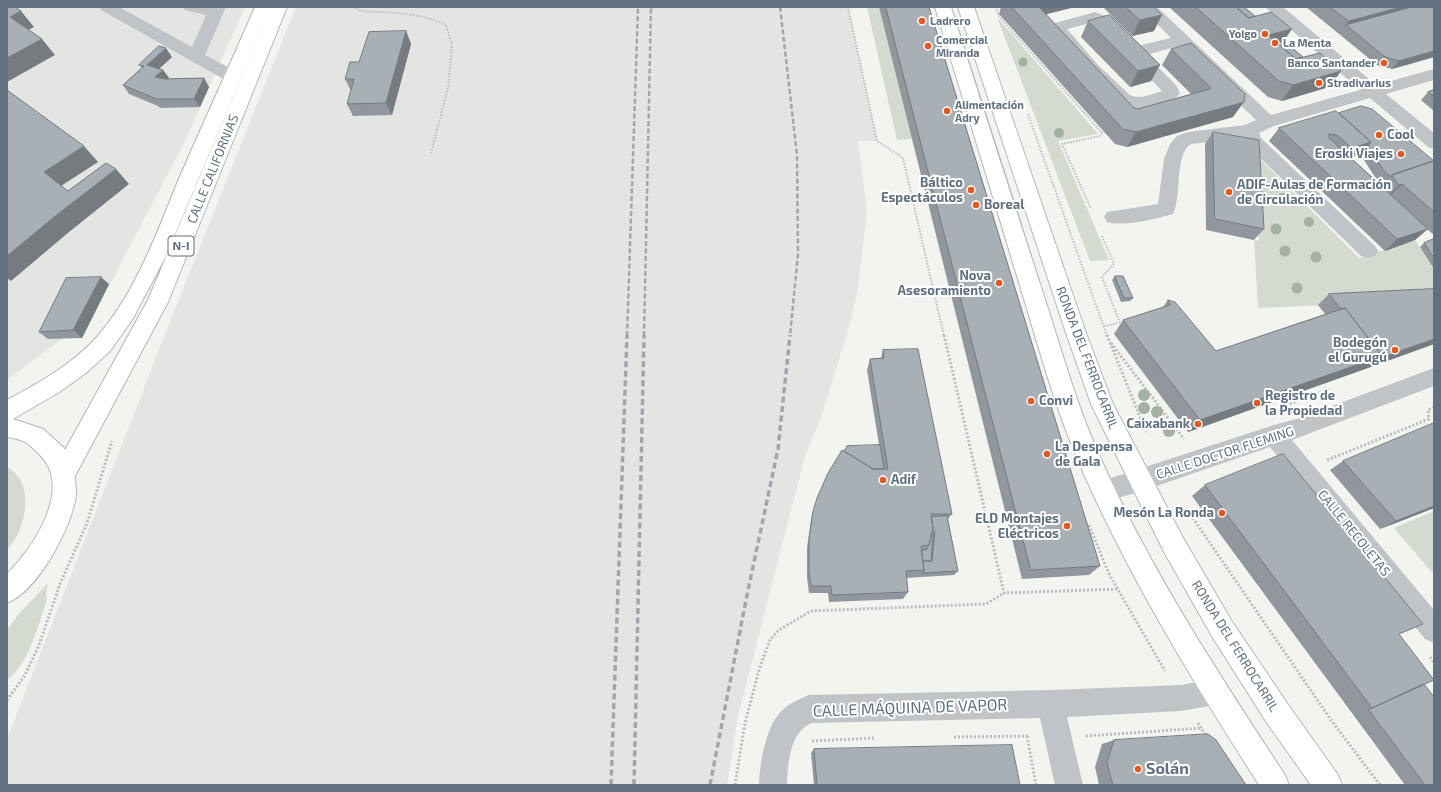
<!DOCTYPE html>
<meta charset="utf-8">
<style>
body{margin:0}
#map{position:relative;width:1441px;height:792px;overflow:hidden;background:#f3f4ef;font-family:"Exo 2",sans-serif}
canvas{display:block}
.frame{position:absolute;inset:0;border:8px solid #627180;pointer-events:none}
</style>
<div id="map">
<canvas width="1441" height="792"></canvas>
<div class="frame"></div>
</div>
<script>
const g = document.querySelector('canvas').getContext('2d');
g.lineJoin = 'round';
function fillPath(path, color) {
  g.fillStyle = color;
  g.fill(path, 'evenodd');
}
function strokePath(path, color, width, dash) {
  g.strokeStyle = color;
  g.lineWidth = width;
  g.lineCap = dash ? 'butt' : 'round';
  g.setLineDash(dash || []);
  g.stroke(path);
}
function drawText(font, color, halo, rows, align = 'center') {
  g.font = font + ' "Exo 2",sans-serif';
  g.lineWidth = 4;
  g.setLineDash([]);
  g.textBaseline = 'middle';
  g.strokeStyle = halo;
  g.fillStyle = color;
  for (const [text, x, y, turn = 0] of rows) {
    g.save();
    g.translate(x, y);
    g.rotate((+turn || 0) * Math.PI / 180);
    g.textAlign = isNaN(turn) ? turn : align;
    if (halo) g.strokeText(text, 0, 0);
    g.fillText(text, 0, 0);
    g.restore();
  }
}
const built = new Path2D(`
 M7,7H245L187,137L82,338H63L7,380Z
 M296,7H848L877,141H858L867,211L858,289L848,331L820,420L805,456L738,716L727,785H7V739L171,319Z`);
const green = new Path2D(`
 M867,7H879L912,139L897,140Z
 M997,17L1098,134L1058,141L1109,260L1090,261Z
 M1254,153L1359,258L1415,240L1434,269V300L1258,308L1254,240L1259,241Z
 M7,467C31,480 28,512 18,534C15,539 11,545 7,550Z
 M1434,511V575L1394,528Z
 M48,583L46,594L47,600C38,625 29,664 7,680V630L18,615Z`);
const pathFar1 = new Path2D(`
 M354,7L361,11C390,13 419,12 446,25L452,45L448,88L431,153
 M848,7L877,141L903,158L944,336
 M996,7L998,14L1003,21L1102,133L1100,136L1062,144L1091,209
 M1028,114L1107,336
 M1102,236L1114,264L1102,277L1120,323
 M1104,326L1119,323`);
const path = new Path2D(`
 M944,335L1004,593L1118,589
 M1107,335L1146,432
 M1111,343L1184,439
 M1286,405L1330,389
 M1327,460L1429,419L1428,410L1434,407
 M1186,508L1331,720L1380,785
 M1089,525L1109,574L1165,671
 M1430,657L1434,663
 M7,700L25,675L39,645L60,584L87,523L112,441
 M1198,723L1206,736
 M1027,736L1036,785
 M1086,736L1202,728
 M954,737L1029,736
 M812,741L875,738
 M735,785L745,723L759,670L770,640L779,630L811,611L986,604L1004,593`);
const minor = new Path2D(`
 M99,7H119L192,47L206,15L185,10L183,7H226L205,55L239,73L241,77L239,81L233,82L227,81L101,10Z
 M1140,7H1157L1271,115L1360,90L1265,7H1283L1376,85L1434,69V80L1386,94L1434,133V149L1428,147L1370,98L1274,126L1259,133L1261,138L1375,246L1378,251L1375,256L1368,258L1361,256L1247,145L1243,138L1191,144C1174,154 1182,197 1173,214C1155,219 1125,227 1107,222L1104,217L1107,212L1158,204L1164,159L1170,144L1177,136L1188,132L1245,125L1256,120L1179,46L1146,55L1176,85L1180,93L1177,97C1162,104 1140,113 1124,106C1107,100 1061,45 1050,29L1055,23L1095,12L1108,17L1137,46L1171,38ZM1094,22L1096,23L1162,91C1153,94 1139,100 1130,95L1098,65L1067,29Z
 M1434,368V386L1292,440L1434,610V643L1425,639L1270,447L1139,492L1104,502L1096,499L1092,491L1096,483L1274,425L1300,418Z
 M1215,679L1225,682L1228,692L1225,702L1215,705L1181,711L1067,717L1083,785H1055L1040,718L811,723C789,734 788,763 787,785H759C760,763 766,721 786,707C792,702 801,699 808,695L1051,690L1181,685Z`);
const major = new Path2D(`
 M935,7H951C981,103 1012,198 1043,293C1061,348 1076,404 1100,457C1150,569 1218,673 1285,775L1289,785H1259C1192,680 1126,573 1077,458C1052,399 1036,337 1017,276C990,186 962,97 935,7Z
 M958,7H974L1086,333L1113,404L1182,536L1231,620L1287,703L1338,775L1342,785H1311L1267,723L1213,638L1164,552L1091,404L1066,333Z`);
const highway = new Path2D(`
 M255,7H271L165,258L132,320L110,351L86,373L58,393L13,419L43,429L63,447L65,450L148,300L271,7H287L168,302L75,476C75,482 76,489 76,495C72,527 38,591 7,603V574C34,547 74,487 39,454C34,449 30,445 25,442C19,439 13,438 7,437V400C39,383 71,365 96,338C135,294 156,235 178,181C203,123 230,65 255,7Z`);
const railFar1 = new Path2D(`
 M780,7L797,155L798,254L790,336
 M627,336L638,7
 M644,336L651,7`);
const rail = new Path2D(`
 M611,785L627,335
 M634,785L644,335
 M710,785L747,595L778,449L790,335`);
const trees = [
 [1023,62,4.5],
 [1059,133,5],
 [1283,198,5],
 [1309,222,5],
 [1276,229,5.5],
 [1285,251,5.5],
 [1316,257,5.5],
 [1297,288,5.5],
 [1144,395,6],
 [1144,408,6],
 [1157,412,6],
 [1169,431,6]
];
const wall = new Path2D(`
 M879,7H929L1100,566L1089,575L1022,579Z
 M1001,7H1075L1046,14L1134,108L1138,109L1191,94L1162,65L1171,49L1191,43L1233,117L1127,147L1115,144L999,14Z
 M1103,7H1154V31L1132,36Z
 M1169,7H1244L1303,57L1341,71L1329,87L1282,101L1268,97Z
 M1306,7H1434V57L1392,69L1377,65Z
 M1088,21L1151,81L1130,87L1081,37Z
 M406,31L411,44L392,115L353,116L347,104L351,91L345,79L359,62Z
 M172,57L159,69L163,70L169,78L168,79L204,78L209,87L200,107L160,108L158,106L129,94L123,85L142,68L139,65Z
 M1434,90V111L1421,100L1428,92Z
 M1339,113L1434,161V235L1427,229L1415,240L1385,251L1269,141L1279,128ZM1360,154L1377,180L1383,185L1382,186L1350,157Z
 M1213,132L1264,229L1254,240L1206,230L1205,144Z
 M1434,239V269L1420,247L1424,243Z
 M1115,276L1133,298L1130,301L1121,302L1112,280Z
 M109,284L82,338L48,339L39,332Z
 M1434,289V344L1365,369L1188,432L1114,334L1123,320L1163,307L1168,300L1216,351L1325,314L1318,305L1329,294Z
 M883,350L952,514L948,519L958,571L954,575L906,578L908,592L903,599L829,602L828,593H809L807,578V548L811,520L813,511L844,451L879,445L867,370L870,359L881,358Z
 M1434,423V508L1380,529L1330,470L1343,461Z
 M1205,485L1399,634L1424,684L1434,785H1405L1192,496Z
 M1114,740L1246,785H1099L1095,767L1102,744Z
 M814,749L1020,785H814L811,753Z`);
const shadedWall = new Path2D(`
 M1034,7H1075L1031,18Z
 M1401,7H1434L1346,25L1349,21Z
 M21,11L34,27L23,33L10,17Z
 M1162,15L1154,31L1132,36L1140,20Z
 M1292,29L1281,45L1261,47L1268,35Z
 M406,31L411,44L392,115L386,103Z
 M42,39L55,55L7,82V58Z
 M166,48L172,57L153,74L147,65Z
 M1434,51V57L1392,69L1399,61Z
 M1160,65L1151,81L1130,87L1138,71Z
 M163,70L169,78L161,85L155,77Z
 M1341,71L1329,87L1282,101L1293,85Z
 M204,78L209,87L200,107L194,99Z
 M1244,102L1233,117L1127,147L1136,132Z
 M1371,142L1360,154L1341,160L1352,148Z
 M84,146L98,162L58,188L44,172Z
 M116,169L129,184L69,232L11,281L7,278V256L54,217Z
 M1402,184L1390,196L1387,197L1399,185Z
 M1428,229L1415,240L1385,251L1397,239Z
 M101,277L109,284L82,338L73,330Z
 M1434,339V344L1365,369L1188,432L1200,420L1382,356Z
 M1434,506V508L1380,529L1396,521Z`);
const building = new Path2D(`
 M7,7H15L21,11L10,17L42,39L7,58Z
 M886,7H929L1100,566L1031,570Z
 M1012,7H1039L1134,108L1138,109L1210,89V87L1171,49L1191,43L1245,94L1244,102L1136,132L1123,129Z
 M1126,7H1154L1162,15L1140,20Z
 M1196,7H1236L1249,18L1271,12L1292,29L1268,35L1296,59L1320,53L1341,71L1293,85L1279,81Z
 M1236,7H1244L1255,16L1249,18Z
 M1330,7H1401L1349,21Z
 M1412,7H1434V51L1399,61L1385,57L1346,25Z
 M1110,15L1160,65L1138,71L1088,21Z
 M406,31L386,103L347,104L354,79H345L350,62H359L369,32Z
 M1284,41L1303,57L1296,59L1277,43Z
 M159,46L166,48L147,65L163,70L155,77L165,79L204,78L194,99H154V98L123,85L144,66L139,65Z
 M7,90L84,146L44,172L68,191L106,163L116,169L54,217L7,256Z
 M1434,90V96L1428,92Z
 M1361,106L1372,109L1434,161L1392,175L1391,177L1384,171L1368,146L1371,142L1339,113Z
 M1336,111L1371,142L1352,148L1337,135L1329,134V138L1428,229L1397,239L1279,128Z
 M1213,132L1259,140L1264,229L1215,219Z
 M1434,161V212L1402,184L1399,185L1392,175Z
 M1434,239V258L1424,243Z
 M1115,276H1123L1133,298H1124Z
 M101,277L73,330L39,332L66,278Z
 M1434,289V339L1378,359L1382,356L1345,308L1341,309L1329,294Z
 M1168,300L1175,302L1216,351L1345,308L1382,356L1200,420L1123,320L1170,305Z
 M918,349L952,514H931L933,528L929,545L921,546L924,570L906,571L908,592L832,595L831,586H811L809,571V540L813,511L817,498L828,473L842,450L873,469H888L870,359L884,358L883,350Z
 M1434,423V506L1396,521L1343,461Z
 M880,445L884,469H873L844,451L847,446Z
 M1283,454L1423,624L1399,634L1434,680L1372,708L1205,485Z
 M947,516L958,571L923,573L924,570L923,561H932L935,531H932L933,528L931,517Z
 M932,534H933L931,561H923L921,550H926L929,545Z
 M1424,684L1434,697V785H1425L1368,709L1372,708Z
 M1208,734L1216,740L1246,785H1113L1107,763L1114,740Z
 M1012,745L1020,785H817L814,749Z`);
const markers = [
 [922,21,4,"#e25821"],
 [1265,34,4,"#e25821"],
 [1275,43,4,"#e25821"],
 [928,46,4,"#e25821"],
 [1384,63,4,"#e25821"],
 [1319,83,4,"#e25821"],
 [947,111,4,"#e25821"],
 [1379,135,4,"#e25821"],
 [1401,154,4,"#e25821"],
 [971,190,4,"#e25821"],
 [1229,192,4,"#e25821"],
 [976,205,4,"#e25821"],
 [999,283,4,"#e25821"],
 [1395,350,4,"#e25821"],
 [1031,401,4,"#e25821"],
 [1257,403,4,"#e25821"],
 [1198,424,4,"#e25821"],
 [1047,454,4,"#e25821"],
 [883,480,4,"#e25821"],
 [1222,513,4,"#e25821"],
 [1067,526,4,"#e25821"],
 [1138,769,4,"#e25821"]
];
const farPoinames = [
 ["Ladrero",930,21],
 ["Yoigo",1257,34,"right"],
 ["Comercial",936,40],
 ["Miranda",936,53],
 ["La Menta",1283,43],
 ["Banco Santander",1376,63,"right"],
 ["Stradivarius",1327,83],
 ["Alimentación",955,105],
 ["Adry",955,118]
];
const shields = [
 [181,246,26]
];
const shieldNames = [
 ["N-I",181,246]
];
const poiNames = [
 ["Cool",1387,135],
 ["Eroski Viajes",1393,154,"right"],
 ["Báltico",963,183,"right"],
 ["Espectáculos",963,198,"right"],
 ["ADIF-Aulas de Formación",1237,185],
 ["de Circulación",1237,200],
 ["Boreal",984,205],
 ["Nova",991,276,"right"],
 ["Asesoramiento",991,291,"right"],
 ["Bodegón",1387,343,"right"],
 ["el Gurugú",1387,358,"right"],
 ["Registro de",1265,396],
 ["la Propiedad",1265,411],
 ["Convi",1039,401],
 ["Caixabank",1190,424,"right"],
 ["La Despensa",1055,447],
 ["de Gala",1055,462],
 ["Adif",891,480],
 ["Mesón La Ronda",1214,513,"right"],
 ["ELD Montajes",1059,519,"right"],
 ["Eléctricos",1059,534,"right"]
];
const streetNames = [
 ["CALLE CALIFORNIAS",213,169,-68],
 ["RONDA DEL FERROCARRIL",1087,358,69],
 ["CALLE DOCTOR FLEMING",1225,453,-18],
 ["CALLE RECOLETAS",1354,533,51],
 ["RONDA DEL FERROCARRIL",1235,646,58]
];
const nearStreetnames = [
 ["CALLE MÁQUINA DE VAPOR",910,708,-2]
];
const nearPoinames = [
 ["Solán",1146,769]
];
fillPath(built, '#e4e5e3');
fillPath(green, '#d4dad0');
strokePath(major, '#b3b7bb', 2);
strokePath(highway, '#b3b6b9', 2);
strokePath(pathFar1, '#babcbe', 2, [1.5, 1.5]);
strokePath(path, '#babcbe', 3, [2, 2]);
fillPath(minor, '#c0c4c7');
fillPath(major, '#fff');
fillPath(highway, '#fff');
strokePath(railFar1, '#a1a6ac', 2.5, [5, 2.5]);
strokePath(rail, '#a1a6ac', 3.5, [6, 3.5]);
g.fillStyle = '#a4b0a1';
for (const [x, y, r] of trees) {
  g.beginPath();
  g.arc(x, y, r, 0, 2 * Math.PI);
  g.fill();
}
fillPath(wall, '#91979c');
fillPath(shadedWall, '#767b7f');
fillPath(building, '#a9b0b5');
strokePath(building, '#767b7f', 1);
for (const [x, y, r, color] of markers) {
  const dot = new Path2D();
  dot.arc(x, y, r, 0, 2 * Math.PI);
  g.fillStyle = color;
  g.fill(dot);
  strokePath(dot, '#fff', 1.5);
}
drawText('bold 11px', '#627180', '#fff', farPoinames, 'left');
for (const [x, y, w] of shields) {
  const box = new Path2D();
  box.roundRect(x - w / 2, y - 10, w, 20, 3);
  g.fillStyle = '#fff';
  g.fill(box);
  strokePath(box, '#627180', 1);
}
drawText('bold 12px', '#627180', null, shieldNames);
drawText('bold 13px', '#627180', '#fff', poiNames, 'left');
drawText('13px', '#627180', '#fff', streetNames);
drawText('16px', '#627180', '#fff', nearStreetnames);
drawText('bold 16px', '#627180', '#fff', nearPoinames, 'left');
</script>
